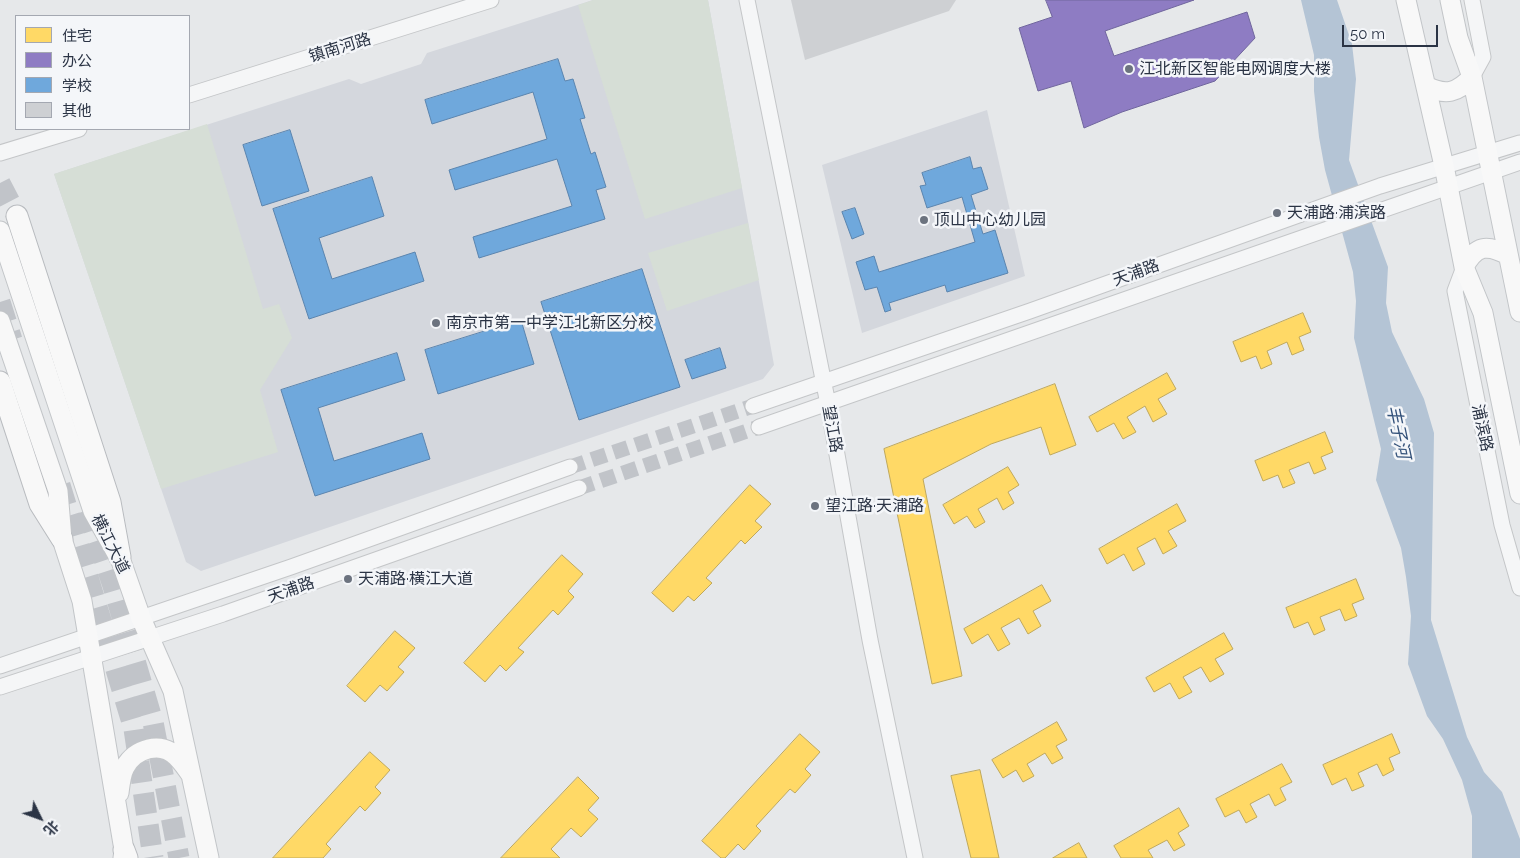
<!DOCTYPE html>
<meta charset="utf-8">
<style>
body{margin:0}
#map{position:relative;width:1520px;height:858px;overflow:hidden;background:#e6e8ea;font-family:Raleway,"Noto Sans SC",sans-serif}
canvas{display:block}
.legend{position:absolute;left:15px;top:15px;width:175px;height:115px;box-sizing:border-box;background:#f4f6f9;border:1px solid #a4a8b1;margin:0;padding:6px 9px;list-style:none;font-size:15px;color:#2b3445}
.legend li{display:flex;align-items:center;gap:10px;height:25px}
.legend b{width:25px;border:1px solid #a4a8b1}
.north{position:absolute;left:15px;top:793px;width:50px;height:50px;-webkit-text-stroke:4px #f4f6f9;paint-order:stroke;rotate:132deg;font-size:14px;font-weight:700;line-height:20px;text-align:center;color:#2b3445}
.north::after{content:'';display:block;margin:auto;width:18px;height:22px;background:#2b3445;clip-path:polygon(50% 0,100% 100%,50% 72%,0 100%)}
.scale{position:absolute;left:1342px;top:25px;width:96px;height:22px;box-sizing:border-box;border:2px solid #2b3445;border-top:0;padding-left:6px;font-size:15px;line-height:18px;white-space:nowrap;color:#2b3445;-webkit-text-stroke:4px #f4f6f9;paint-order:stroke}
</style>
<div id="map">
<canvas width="1520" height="858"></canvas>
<ul class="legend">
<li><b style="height:14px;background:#ffd966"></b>住宅</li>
<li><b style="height:14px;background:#8e7cc3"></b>办公</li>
<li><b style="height:14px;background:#6fa8dc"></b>学校</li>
<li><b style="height:14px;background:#ced0d3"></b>其他</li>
</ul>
<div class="north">北</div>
<div class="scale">50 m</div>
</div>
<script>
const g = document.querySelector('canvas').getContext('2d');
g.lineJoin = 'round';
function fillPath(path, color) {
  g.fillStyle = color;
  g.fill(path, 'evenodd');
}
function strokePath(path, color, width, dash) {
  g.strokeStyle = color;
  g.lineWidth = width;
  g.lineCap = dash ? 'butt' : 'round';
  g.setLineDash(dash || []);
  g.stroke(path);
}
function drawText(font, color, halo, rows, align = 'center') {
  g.font = font + ' Raleway,"Noto Sans SC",sans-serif';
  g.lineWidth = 5;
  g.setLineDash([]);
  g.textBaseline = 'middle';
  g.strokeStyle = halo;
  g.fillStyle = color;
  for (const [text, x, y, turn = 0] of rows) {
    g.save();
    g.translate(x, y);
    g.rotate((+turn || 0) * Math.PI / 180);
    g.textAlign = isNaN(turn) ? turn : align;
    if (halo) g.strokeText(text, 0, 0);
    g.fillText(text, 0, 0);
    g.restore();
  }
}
const built = new Path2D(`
 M593,0H708L774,365L763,379L201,571L186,562L54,174L349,79L361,84L421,64L427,53Z
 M987,110L1025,276L862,333L822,165Z`);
const green = new Path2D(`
 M593,0H708L742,188L645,219L578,5Z
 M207,124L263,309L279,304L292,338L260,390L278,452L161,489L54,174Z
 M748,223L759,280L667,311L648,253Z`);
const water = new Path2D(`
 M1301,0H1337L1352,44L1356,79L1349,160L1388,267L1386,303L1392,332L1424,399L1434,433L1431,620L1467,737L1484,772L1502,792L1520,839V858H1472V816L1462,780L1443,739L1427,716L1408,664L1411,616L1406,577L1401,548L1376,480L1381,449L1354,338L1356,301L1353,272L1325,170L1319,137L1314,91V55Z`);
const homes = new Path2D(`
 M1303,313L1311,332L1299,337L1304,350L1292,355L1287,342L1267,351L1272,364L1261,369L1256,356L1241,362L1233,342Z
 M1167,373L1176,389L1158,399L1167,414L1153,422L1145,406L1127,417L1136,432L1123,439L1114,423L1097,432L1089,417Z
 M1055,384L1076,445L1050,455L1041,427L991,444L923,479L962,676L932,684L884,449Z
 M1325,432L1333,452L1321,457L1326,469L1314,474L1309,462L1289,470L1295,483L1283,488L1278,475L1263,481L1255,461Z
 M1008,467L1019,485L1008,492L1014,503L1003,510L997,498L978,509L985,522L975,528L967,516L954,524L943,505Z
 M750,485L771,504L755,521L762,527L745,544L741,540L706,578L712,583L694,601L688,596L673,612L652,593Z
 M1177,504L1186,521L1168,531L1177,546L1163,554L1155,538L1137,548L1145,564L1133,571L1124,554L1107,564L1099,549Z
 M562,555L583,574L568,591L574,597L558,615L553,610L518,648L524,652L506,671L500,665L485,682L464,663Z
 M1356,579L1364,599L1352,604L1357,616L1345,621L1340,609L1320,617L1325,630L1314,635L1308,622L1294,628L1286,608Z
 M1042,585L1051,601L1033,611L1041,626L1028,634L1019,618L1001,628L1010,644L998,651L988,634L972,644L964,629Z
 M395,631L415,648L398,667L404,672L387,691L380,685L365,702L347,686Z
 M1224,633L1233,649L1215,659L1224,674L1210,682L1201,667L1183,677L1192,692L1179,699L1170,683L1154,692L1146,678Z
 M1057,722L1067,740L1056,746L1063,758L1052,764L1045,753L1027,764L1034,776L1023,782L1016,770L1003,778L992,760Z
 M800,734L820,752L805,769L811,775L795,793L790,789L756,826L761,831L744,850L738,844L725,858H721L702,841Z
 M1392,734L1400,753L1389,758L1394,770L1383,776L1377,764L1358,773L1364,786L1352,791L1346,778L1332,785L1323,765Z
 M370,752L390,770L375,787L381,793L365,811L360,806L326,844L331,849L323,858H273Z
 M1282,764L1292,782L1280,788L1286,800L1275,806L1269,794L1250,804L1257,817L1246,823L1239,810L1225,817L1216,799Z
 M980,770L999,858H971L951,776Z
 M578,777L599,798L588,810L598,819L581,837L571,828L551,849L560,858H501Z
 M1179,808L1189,826L1178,833L1185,845L1174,851L1167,840L1148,850L1153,858H1121L1114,846Z
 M1079,843L1087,858H1053Z`);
const offices = new Path2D(`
 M1046,0H1194L1105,31L1114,56L1247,12L1255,38L1215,81L1122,112L1084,128L1071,81L1038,91L1019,28L1052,17Z`);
const schools = new Path2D(`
 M558,59L565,81L573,79L585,118L580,119L591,154L595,152L606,187L596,190L605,219L479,258L473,237L572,206L557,159L455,190L449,170L547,139L533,92L432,124L425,100Z
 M290,130L309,191L262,206L243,145Z
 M970,157L973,169L981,167L988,189L971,195L983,234L995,230L1008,273L947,292L945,285L889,303L891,310L885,312L877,287L865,290L856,262L874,256L879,272L975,242L962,197L927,208L920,186L926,185L922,173Z
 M372,177L384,216L319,238L332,279L415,252L424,281L309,319L273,209Z
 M855,208L864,234L852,239L842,212Z
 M642,269L680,387L579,420L541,302Z
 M521,320L534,364L438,394L425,350Z
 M720,348L726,368L692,379L685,360Z
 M397,353L405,380L318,408L334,461L422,433L430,459L315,496L281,390Z`);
const building = new Path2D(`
 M791,0H956L949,11L805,60Z`);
const minorTunnel = new Path2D(`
 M570,467L753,406
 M579,488L759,427`);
const highwayTunnel = new Path2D(`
 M0,183L17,216
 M0,302L12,340
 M60,485L134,729L153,858
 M88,510L113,586L153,722L179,858`);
const minor = new Path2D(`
 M747,0L828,404L870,640L915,858
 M1472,0L1483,57L1472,77
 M189,95L491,0
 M0,153L79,129
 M1464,267L1455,291L1502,525L1520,588
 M753,406L1030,311L1380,186L1520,143
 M759,427L1520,162
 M0,666L291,567L570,467
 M0,687L223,614L579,488`);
const major = new Path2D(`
 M1406,0L1444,166L1464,267L1483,313L1520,494
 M1450,0L1458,38L1472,77L1520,312
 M1426,86C1446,96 1457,93 1472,77
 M0,231L93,511L121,561L141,618L173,691L209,858
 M1464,267C1476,245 1487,244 1508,255
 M0,321L58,491L62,539L82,601L124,850L123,858
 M119,793C120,785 121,774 125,767C135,749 161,740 177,757C182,762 187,769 191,775`);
const highway = new Path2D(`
 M17,216L110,502L120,557
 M0,382L40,504L62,539
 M124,850L127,858`);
const markers = [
 [1129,69,5,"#6c737f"],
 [1277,213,5,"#6c737f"],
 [924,220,5,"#6c737f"],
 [436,323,5,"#6c737f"],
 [815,506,5,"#6c737f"],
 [348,579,5,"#6c737f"]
];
const streetNames = [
 ["镇南河路",340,48,-17],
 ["天浦路",1136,273,-20],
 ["浦滨路",1482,428,78],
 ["望江路",832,429,80],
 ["横江大道",110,544,63],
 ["天浦路",291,590,-19]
];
const poiNames = [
 ["江北新区智能电网调度大楼",1139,69],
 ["天浦路·浦滨路",1287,213],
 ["顶山中心幼儿园",934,220],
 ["南京市第一中学江北新区分校",446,323],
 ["望江路·天浦路",825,506],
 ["天浦路·横江大道",358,579]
];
const waterNames = [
 ["丰子河",1398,432,78]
];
fillPath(built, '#d4d7dd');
fillPath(green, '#d6ded6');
fillPath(water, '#b4c4d5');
fillPath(homes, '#ffd966');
strokePath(homes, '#bfa85c', 1);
fillPath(offices, '#8e7cc3');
strokePath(offices, '#70669d', 1);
fillPath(schools, '#6fa8dc');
strokePath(schools, '#5b85af', 1);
fillPath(building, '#ced0d3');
strokePath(minorTunnel, '#c1c4c9', 15, [15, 8]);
strokePath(highwayTunnel, '#c1c4c9', 21, [21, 11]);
strokePath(minor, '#c4c6c8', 17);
strokePath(major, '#c2c5c8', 21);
strokePath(highway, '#b8bbbf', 23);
strokePath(minor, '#f5f6f7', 15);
strokePath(major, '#f8f8f8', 19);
strokePath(highway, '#f8f8f8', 21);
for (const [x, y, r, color] of markers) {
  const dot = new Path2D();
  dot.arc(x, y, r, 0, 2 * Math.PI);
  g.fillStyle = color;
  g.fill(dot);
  strokePath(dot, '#f4f6f9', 2);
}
drawText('16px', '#2b3445', '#f4f6f9', streetNames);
drawText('16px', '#2b3445', '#f4f6f9', poiNames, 'left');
drawText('italic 18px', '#34527a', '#f4f6f9', waterNames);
</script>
